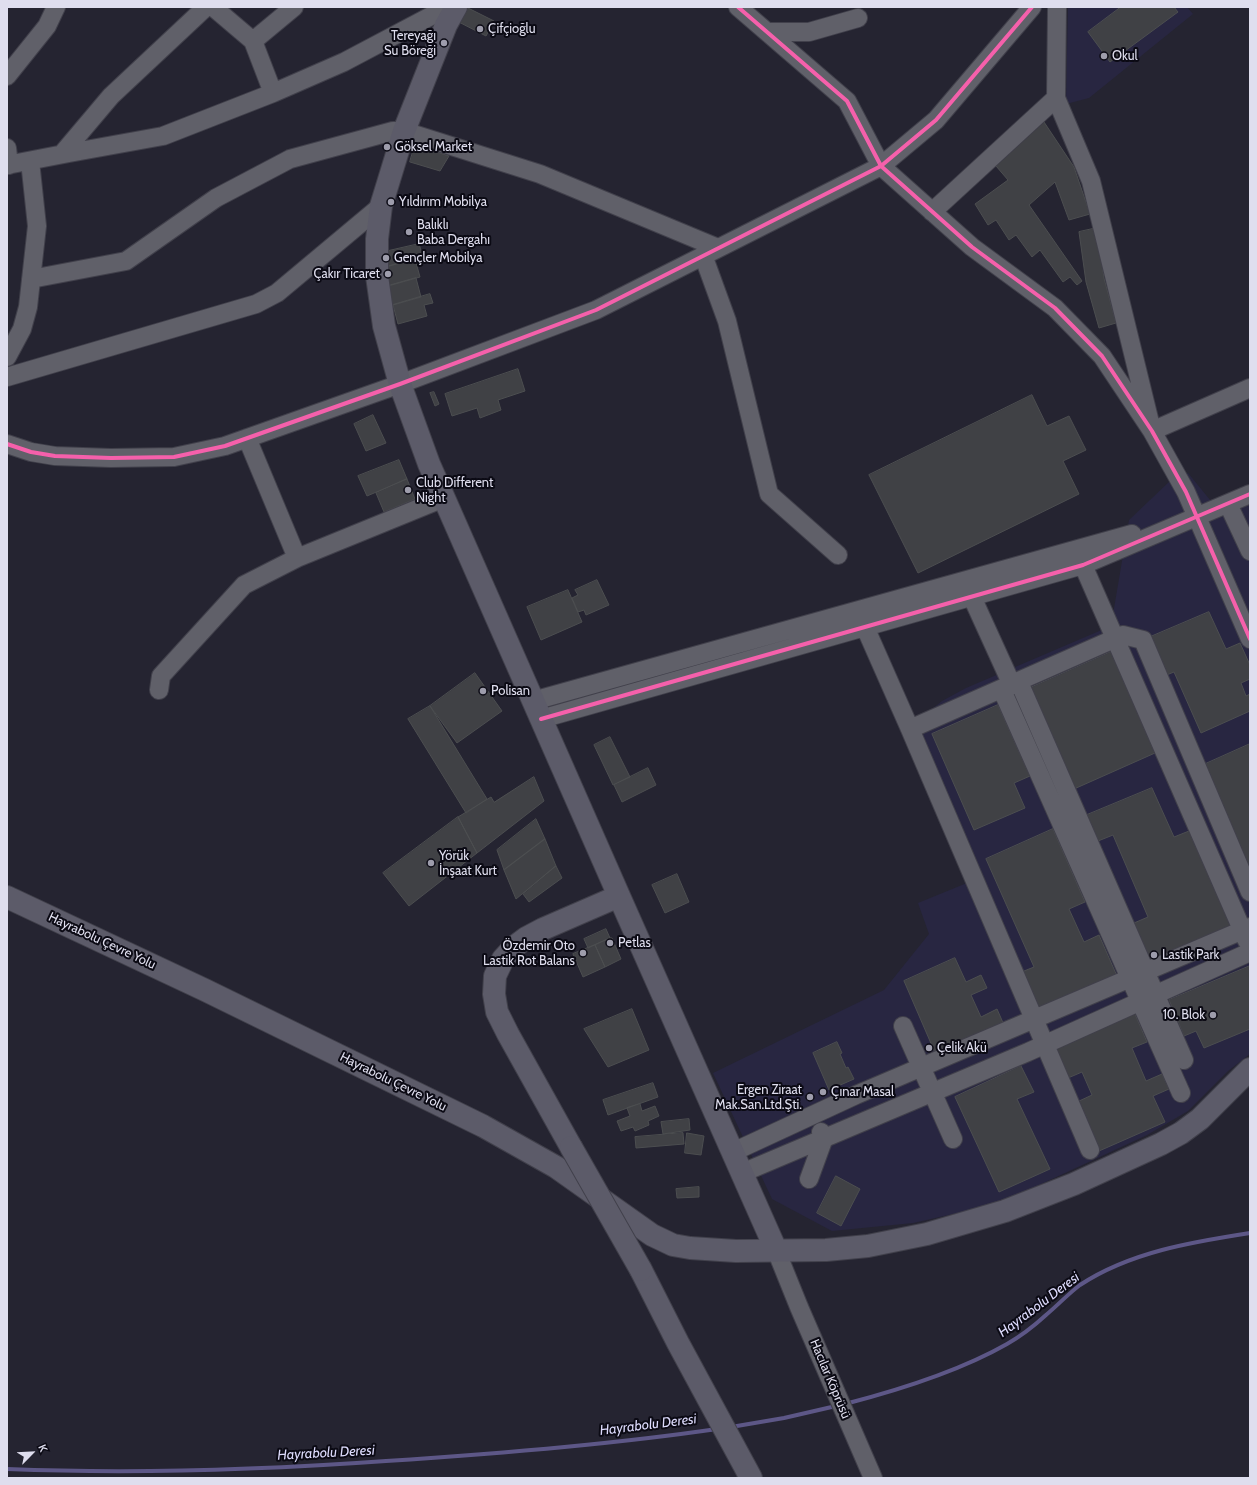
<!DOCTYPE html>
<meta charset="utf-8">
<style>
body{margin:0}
#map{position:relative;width:1257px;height:1485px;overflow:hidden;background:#252431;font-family:Cabin,sans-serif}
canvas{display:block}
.frame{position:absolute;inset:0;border:8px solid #dfdeee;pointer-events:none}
.north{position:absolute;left:12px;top:1433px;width:40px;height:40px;-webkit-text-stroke:3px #0b0a14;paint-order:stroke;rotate:66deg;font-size:11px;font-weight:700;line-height:16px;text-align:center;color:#dfdeee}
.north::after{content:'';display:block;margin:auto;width:14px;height:18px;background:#dfdeee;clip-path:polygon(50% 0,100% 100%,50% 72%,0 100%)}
</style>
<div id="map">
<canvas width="1257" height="1485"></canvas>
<div class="frame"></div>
<div class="north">K</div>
</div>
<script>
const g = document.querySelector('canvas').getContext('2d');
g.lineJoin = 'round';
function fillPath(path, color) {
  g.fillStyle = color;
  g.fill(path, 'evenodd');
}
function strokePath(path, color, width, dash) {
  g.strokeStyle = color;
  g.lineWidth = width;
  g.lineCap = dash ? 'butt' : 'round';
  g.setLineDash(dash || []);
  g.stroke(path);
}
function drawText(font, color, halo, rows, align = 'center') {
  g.font = font + ' Cabin,sans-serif';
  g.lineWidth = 4;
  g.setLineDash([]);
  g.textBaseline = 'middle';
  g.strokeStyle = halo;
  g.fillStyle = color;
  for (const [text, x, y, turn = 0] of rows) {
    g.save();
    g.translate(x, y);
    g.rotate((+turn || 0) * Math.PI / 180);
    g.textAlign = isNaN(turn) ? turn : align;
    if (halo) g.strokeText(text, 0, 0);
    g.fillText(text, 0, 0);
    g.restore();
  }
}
const built = new Path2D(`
 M1068,7H1187L1193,14L1089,98L1066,104Z
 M1188,473L1215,506L1250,492V1054L1228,1071L1188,1111L1147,1135L1024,1192L980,1208L913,1223L832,1231L772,1199L713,1073L884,990L929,934L918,903L967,883L913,745L926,714L942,701L966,688L1111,626L1129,520L1171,480Z`);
const stream = new Path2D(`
 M845,1404C899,1390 958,1372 1007,1344C1021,1336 1034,1326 1046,1315C1058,1305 1068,1294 1080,1285C1130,1252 1192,1242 1250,1233
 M731,1427L784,1418L836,1406
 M7,1469C133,1474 260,1470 386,1461C496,1454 607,1445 717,1429`);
const building = new Path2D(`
 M466,7L494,21L486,36L453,19Z
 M1121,7H1174L1178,12L1110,62L1088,32Z
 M1044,122L1074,167L1090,214L1069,220L1055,182L1029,205L1082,281L1077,285L1070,277L1063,282L1040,250L1032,257L1016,235L1009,240L996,220L988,225L975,204L1008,180L996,166Z
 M415,145L449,156L440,171L410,162Z
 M1097,228L1104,278L1116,323L1099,328L1086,282L1079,232Z
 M419,244L423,257L382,268L384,252Z
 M415,259L420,277L388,286L382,268Z
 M416,278L421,297L393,305L388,286Z
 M430,294L433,303L424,305L427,316L398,324L393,305Z
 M518,369L525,391L498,400L501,410L480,418L477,408L452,416L445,394Z
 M434,392L439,404L435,406L430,393Z
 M1032,395L1047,426L1069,416L1086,450L1063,461L1079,494L918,573L869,475Z
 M373,415L386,443L366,451L354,424Z
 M399,460L407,479L367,496L358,476Z
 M407,479L415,499L384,512L376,493Z
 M597,580L609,605L586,615L584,610L578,612L572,598L578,595L575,590Z
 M568,590L582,622L541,640L527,607Z
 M1209,612L1226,649L1240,643L1250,665V679L1241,683L1246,696L1250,694V711L1201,733L1174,672L1164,676L1148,638Z
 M1111,652L1155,753L1074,789L1030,688Z
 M475,673L502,711L457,743L430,706Z
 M998,705L1030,776L1014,783L1025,808L974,830L932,734Z
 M430,706L487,799L466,813L408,719Z
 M610,737L630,777L613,785L594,745Z
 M1250,744V878L1201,766Z
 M648,768L656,785L622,802L614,785Z
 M534,777L544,801L477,853L458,817L491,797L494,802Z
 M1152,788L1174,837L1189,831L1231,927L1150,961L1134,923L1148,917L1113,835L1098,841L1087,815Z
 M458,817L477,853L409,906L383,873Z
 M536,819L545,839L504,870L497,850Z
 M1053,829L1085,902L1069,909L1084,942L1099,935L1117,976L1036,1012L1019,973L1034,967L986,859Z
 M545,839L556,866L516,899L504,870Z
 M556,866L562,878L529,902L523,894Z
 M677,874L689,902L665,913L652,885Z
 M606,929L610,938L588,948L584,939Z
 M610,938H612L621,959L605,967L595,945Z
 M595,945L605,967L583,977L573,954Z
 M955,958L966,982L981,975L987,988L971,995L981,1017L997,1009L1004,1025L936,1055L904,981Z
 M1250,966V1029L1204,1048L1196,1031L1184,1036L1169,1000Z
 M632,1009L649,1050L608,1067L584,1029Z
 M1135,1014L1147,1042L1132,1048L1146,1081L1162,1074L1169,1089L1153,1096L1165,1122L1099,1151L1077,1102L1092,1095L1082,1072L1068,1078L1055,1050Z
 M837,1042L842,1053L840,1054L846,1068L848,1067L854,1079L829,1090L813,1053Z
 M1021,1066L1034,1092L1017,1099L1050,1169L999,1192L955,1097Z
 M653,1083L658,1097L608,1115L603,1100Z
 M640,1104L642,1111L655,1106L659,1116L648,1121L649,1125L635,1131L633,1127L621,1131L617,1121L630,1116L627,1108Z
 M689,1119L690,1130L663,1134L661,1122Z
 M683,1133L684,1144L636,1148L635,1137Z
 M687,1133L704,1136L701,1155L685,1153Z
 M836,1176L860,1189L841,1226L817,1213Z
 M699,1187V1197L677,1198L676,1189Z`);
const minor = new Path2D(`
 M213,7L253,41L273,93
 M738,7L847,101L881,166L972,247L1055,308L1102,356L1152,431L1186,492L1250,639
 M1057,7L1056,98L1091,181L1152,431L1250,388
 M767,32H809L858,18
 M253,41L294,7
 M7,76L47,26L56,7
 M7,148L9,165
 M62,154L111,96L206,7
 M7,165L69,153L163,136L273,93L344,62L448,7
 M932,212L1056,98
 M703,255L727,321L769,494L838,555
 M31,279L126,261L216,198L290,159L393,131H404L540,174L718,248
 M7,357L22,329L28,307L37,226L30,161
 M7,377L256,304L277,293L381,206
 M247,438L297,558
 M7,444L31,452L55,456L111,458L174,457L225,446L400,384L596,310L881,166L936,120L1032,7
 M1228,504L1250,551
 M1083,565L1247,941
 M972,597L1012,685
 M865,627L910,729L1090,1150
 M1019,682L1184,1060
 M159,690L161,676L244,585L297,558L444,498
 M1002,690L1181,1093
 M533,701L1132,534
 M541,719L1083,565L1250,494
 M910,729L1123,635L1143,640L1250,892
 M903,1026L953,1139
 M733,1152L856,1095L1250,927
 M742,1173L1028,1052L1250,952
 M809,1179L824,1138L821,1132
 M776,1250L799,1307L873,1478`);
const major = new Path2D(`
 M456,7L446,25L404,131L381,206L377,239V276L384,326L400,384L429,464L619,896L776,1250
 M7,897L205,990L483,1126L556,1167L652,1235L673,1245L690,1248L736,1251L826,1250L868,1246L927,1234L1005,1211L1074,1184L1161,1144L1181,1133L1200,1119L1250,1069
 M571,1147L508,1034L497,1012L494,994L495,976L503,959L514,947L526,938L543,929L619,896
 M641,1270L678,1343L751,1478`);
const majorBridge = new Path2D(`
 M571,1147L641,1270`);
const cycleway = new Path2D(`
 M738,7L847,101L881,166L972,247L1055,308L1102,356L1152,431L1186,492L1250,639
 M7,444L31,452L55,456L111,458L174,457L225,446L400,384L596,310L881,166L936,120L1032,7
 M541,719L1083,565L1250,494`);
const markers = [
 [480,29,4,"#9e9dac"],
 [444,43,4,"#9e9dac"],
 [1104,56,4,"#9e9dac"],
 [387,147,4,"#9e9dac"],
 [391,202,4,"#9e9dac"],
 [409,232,4,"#9e9dac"],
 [386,258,4,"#9e9dac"],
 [388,274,4,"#9e9dac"],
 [408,490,4,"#9e9dac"],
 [483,691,4,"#9e9dac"],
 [431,863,4,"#9e9dac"],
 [610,943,4,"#9e9dac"],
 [583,953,4,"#9e9dac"],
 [1154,955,4,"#9e9dac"],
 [1213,1015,4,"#9e9dac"],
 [929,1048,4,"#9e9dac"],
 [823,1092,4,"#9e9dac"],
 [810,1097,4,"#9e9dac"]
];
const poiNames = [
 ["Çifçioğlu",488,29],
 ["Tereyağı",436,36,"right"],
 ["Su Böreği",436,51,"right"],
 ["Okul",1112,56],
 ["Göksel Market",395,147],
 ["Yıldırım Mobilya",399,202],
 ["Balıklı",417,225],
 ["Baba Dergahı",417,240],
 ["Gençler Mobilya",394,258],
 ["Çakır Ticaret",380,274,"right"],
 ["Club Different",416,483],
 ["Night",416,498],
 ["Polisan",491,691],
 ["Yörük",439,856],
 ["İnşaat Kurt",439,871],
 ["Petlas",618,943],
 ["Özdemir Oto",575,946,"right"],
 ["Lastik Rot Balans",575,961,"right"],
 ["Lastik Park",1162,955],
 ["10. Blok",1205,1015,"right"],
 ["Çelik Akü",937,1048],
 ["Ergen Ziraat",802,1090,"right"],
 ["Mak.San.Ltd.Şti.",802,1105,"right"],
 ["Çınar Masal",831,1092]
];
const streetNames = [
 ["Hayrabolu Çevre Yolu",102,941,25],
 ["Hayrabolu Çevre Yolu",393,1082,26],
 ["Hacılar Köprüsü",830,1379,67]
];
const waterNames = [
 ["Hayrabolu Deresi",1039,1305,-37],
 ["Hayrabolu Deresi",648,1425,-7],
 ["Hayrabolu Deresi",326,1453,-3]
];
fillPath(built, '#282641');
strokePath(stream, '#5d5787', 4);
fillPath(building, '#404145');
strokePath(building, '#4c4e50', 1);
strokePath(minor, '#41404b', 20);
strokePath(major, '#41404b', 24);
strokePath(minor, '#606069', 18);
strokePath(major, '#5c5b69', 22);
strokePath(majorBridge, '#41404b', 24, []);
strokePath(majorBridge, '#5c5b69', 22);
strokePath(cycleway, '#f560ab', 4);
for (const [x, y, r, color] of markers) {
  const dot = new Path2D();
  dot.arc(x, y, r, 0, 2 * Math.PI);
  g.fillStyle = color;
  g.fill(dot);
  strokePath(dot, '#0b0a14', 1.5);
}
drawText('13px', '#dfdeee', '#0b0a14', poiNames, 'left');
drawText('13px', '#dfdeee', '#0b0a14', streetNames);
drawText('italic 14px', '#dcdafb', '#0b0a14', waterNames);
</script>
